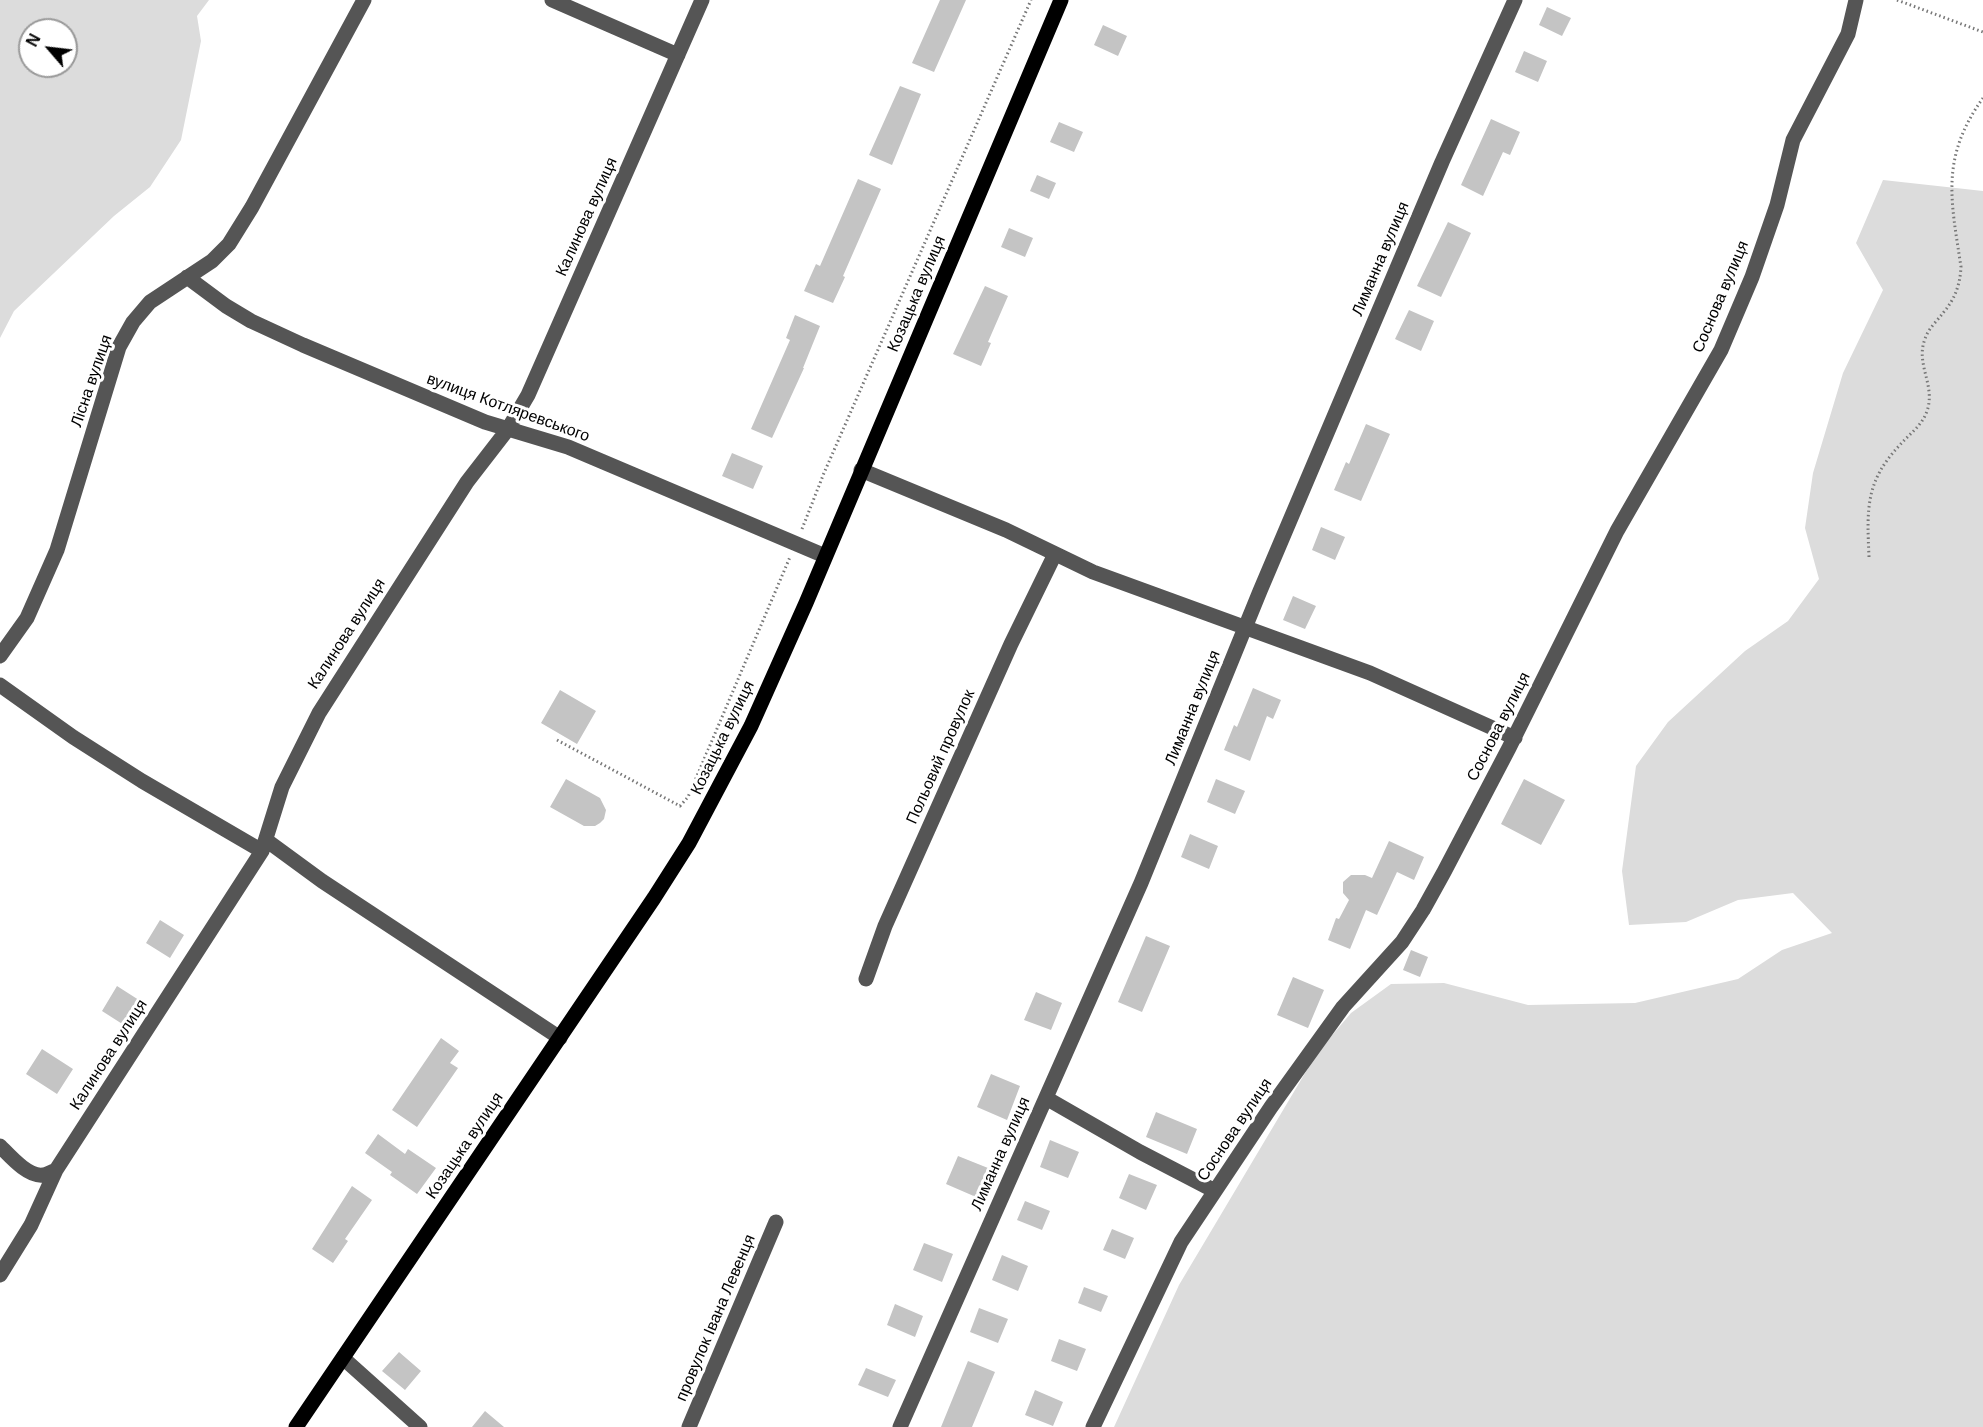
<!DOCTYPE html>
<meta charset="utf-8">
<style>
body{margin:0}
#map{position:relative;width:1983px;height:1427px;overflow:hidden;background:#fff;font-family:Arial,sans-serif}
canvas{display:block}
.north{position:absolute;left:18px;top:18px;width:60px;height:60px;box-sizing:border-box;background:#fff;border:2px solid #999;border-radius:50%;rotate:298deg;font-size:16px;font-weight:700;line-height:24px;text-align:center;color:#000}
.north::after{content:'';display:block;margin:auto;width:21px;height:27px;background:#000;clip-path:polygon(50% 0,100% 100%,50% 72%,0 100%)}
</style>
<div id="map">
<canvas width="1983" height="1427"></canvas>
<div class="north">N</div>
</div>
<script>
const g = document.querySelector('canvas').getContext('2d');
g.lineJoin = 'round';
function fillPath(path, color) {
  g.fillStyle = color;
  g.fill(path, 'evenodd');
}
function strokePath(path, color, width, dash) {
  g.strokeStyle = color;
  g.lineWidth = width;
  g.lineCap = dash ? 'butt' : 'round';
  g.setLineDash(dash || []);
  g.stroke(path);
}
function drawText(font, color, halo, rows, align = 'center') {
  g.font = font + ' Arial,sans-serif';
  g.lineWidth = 6;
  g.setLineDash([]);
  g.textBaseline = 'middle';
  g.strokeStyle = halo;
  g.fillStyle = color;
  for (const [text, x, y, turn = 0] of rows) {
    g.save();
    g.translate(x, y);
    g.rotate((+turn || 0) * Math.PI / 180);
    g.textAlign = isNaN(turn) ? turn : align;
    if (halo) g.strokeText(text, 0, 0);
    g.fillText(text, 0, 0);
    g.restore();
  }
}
const green = new Path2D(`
 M0,0H209L197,16L201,41L181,140L150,187L114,216L14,311L0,338ZM30,30H66V66H30Z
 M1883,180L1983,191V1427H1114L1179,1285L1317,1053L1351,1013L1391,984L1444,983L1528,1005L1635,1003L1738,979L1782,950L1832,933L1793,893L1738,900L1686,922L1629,925L1622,871L1636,766L1668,722L1745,651L1788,621L1819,579L1805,528L1813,473L1843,373L1883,290L1856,243Z`);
const building = new Path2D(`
 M940,0H966L934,72L912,63Z
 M1547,7L1571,18L1562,36L1539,25Z
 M1103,25L1127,36L1118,56L1094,45Z
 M1524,51L1547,61L1538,82L1515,72Z
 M900,86L921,94L892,165L869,155Z
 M1491,119L1520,132L1510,155L1503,152L1483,196L1461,185Z
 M1059,122L1083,132L1074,152L1050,142Z
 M1037,175L1056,183L1049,199L1030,191Z
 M858,179L881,189L843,276L845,277L833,303L804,291L816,264L820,266Z
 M1448,222L1471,233L1441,297L1417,286Z
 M1009,228L1033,238L1025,257L1001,247Z
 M985,286L1008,296L988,342L991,343L981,366L953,354Z
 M1409,310L1434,321L1421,351L1395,339Z
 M795,315L820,326L803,368H804L772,438L751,429L790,340L786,338Z
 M1366,424L1390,434L1361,501L1334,490L1346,462L1349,464Z
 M732,453L763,466L753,489L722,476Z
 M1321,527L1345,537L1335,560L1312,550Z
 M1293,596L1316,606L1305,629L1283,620Z
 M1253,688L1281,700L1273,719L1267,716L1250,761L1224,750L1234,725L1237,727Z
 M560,690L596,711L577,744L541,723Z
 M566,779L600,798L606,810L604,819L600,823L595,826H584L550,807Z
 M1216,779L1245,791L1235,814L1207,802Z
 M1524,779L1565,800L1541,845L1501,824Z
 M1190,834L1218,846L1209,869L1181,857Z
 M1389,841L1424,857L1414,880L1397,872L1377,915L1366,910L1350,949L1328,940L1336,918L1339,919L1349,900L1343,893V882L1351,875H1365L1372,878Z
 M160,920L184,935L170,958L146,943Z
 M1146,936L1170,946L1142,1012L1118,1002Z
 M1411,950L1428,957L1420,977L1403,970Z
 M1293,977L1324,990L1308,1028L1277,1015Z
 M117,986L142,1002L127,1027L102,1011Z
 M1036,992L1062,1003L1051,1030L1024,1020Z
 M441,1038L459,1051L450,1063L458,1068L417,1127L392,1110Z
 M42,1049L73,1069L57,1094L26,1074Z
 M991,1074L1020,1086L1007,1120L977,1107Z
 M1156,1112L1197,1129L1187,1154L1146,1137Z
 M378,1134L405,1154L408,1149L436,1168L417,1194L390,1175L392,1172L365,1153Z
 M1050,1140L1079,1152L1068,1178L1040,1167Z
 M958,1156L988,1168L976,1197L946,1184Z
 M1129,1174L1157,1185L1146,1210L1119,1198Z
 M352,1186L372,1200L345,1239L348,1241L333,1263L312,1249Z
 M1025,1201L1050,1211L1042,1230L1017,1220Z
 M1112,1229L1134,1238L1125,1259L1103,1250Z
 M924,1243L953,1254L942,1282L913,1270Z
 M1002,1255L1028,1266L1018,1291L992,1280Z
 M1084,1287L1108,1296L1101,1312L1078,1303Z
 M895,1304L923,1316L915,1337L887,1325Z
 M979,1308L1008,1319L998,1343L970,1332Z
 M1059,1339L1086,1349L1077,1371L1051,1361Z
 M399,1352L421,1371L405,1390L382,1371Z
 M968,1361L995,1372L972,1427H941Z
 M866,1368L896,1380L888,1397L858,1385Z
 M1035,1390L1063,1402L1053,1426L1025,1415Z
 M485,1411L504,1427H472Z`);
const path = new Path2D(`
 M1897,0L1983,32
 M802,529L824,473L1031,0
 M1869,557C1867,510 1865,482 1899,446C1909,434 1922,426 1927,411C1936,385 1915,364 1925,339C1928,329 1937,321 1943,313C1955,299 1960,285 1961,267C1951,200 1940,158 1983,98
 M557,740L680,806L688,797L790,557`);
const minor = new Path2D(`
 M552,0L678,55
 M187,277L226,306L251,321L303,345L485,422L568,447L825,556
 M861,470L1006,530L1093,572L1370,673L1515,738
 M0,656L27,618L57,550L119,347L133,322L150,302L212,261L229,244L252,207L364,0
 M0,685L73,737L142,781L262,851
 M266,840L322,881L560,1038
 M866,979L885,926L1011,644L1055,554
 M1046,1098L1140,1152L1215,1191
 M0,1146C10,1156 28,1177 43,1175C47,1175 53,1171 56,1170
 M0,1275L31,1225L56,1170L262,851L282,787L319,713L467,482L508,429L528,395L702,0
 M343,1358L420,1427
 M689,1427L776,1222
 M900,1427L1141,883L1260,591L1442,162L1515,0
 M1093,1427L1181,1242L1271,1107L1343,1007L1402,942L1423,910L1444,872L1509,748L1617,531L1721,350L1752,277L1777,205L1793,140L1848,34L1856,0`);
const major = new Path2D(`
 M296,1427L654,898L689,843L751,726L806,603L1061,0`);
const streetNames = [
 ["Калинова вулиця",587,217,-66],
 ["Лиманна вулиця",1381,259,-67],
 ["Козацька вулиця",917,294,-67],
 ["Соснова вулиця",1721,297,-67],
 ["Лісна вулиця",92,381,-71],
 ["вулиця Котляревського",508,408,20],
 ["Калинова вулиця",347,634,-57],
 ["Лиманна вулиця",1193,708,-68],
 ["Соснова вулиця",1499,727,-63],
 ["Козацька вулиця",723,738,-64],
 ["Польовий провулок",941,757,-66],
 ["Калинова вулиця",109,1055,-57],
 ["Соснова вулиця",1235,1130,-56],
 ["Козацька вулиця",465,1146,-56],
 ["Лиманна вулиця",1001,1154,-66],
 ["провулок Івана Левенця",716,1318,-67]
];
fillPath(green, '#dcdcdc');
fillPath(building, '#c4c4c4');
strokePath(path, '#777', 3, [1.5, 3]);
strokePath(minor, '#555', 15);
strokePath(major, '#000', 15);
drawText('16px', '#000', '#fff', streetNames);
</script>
